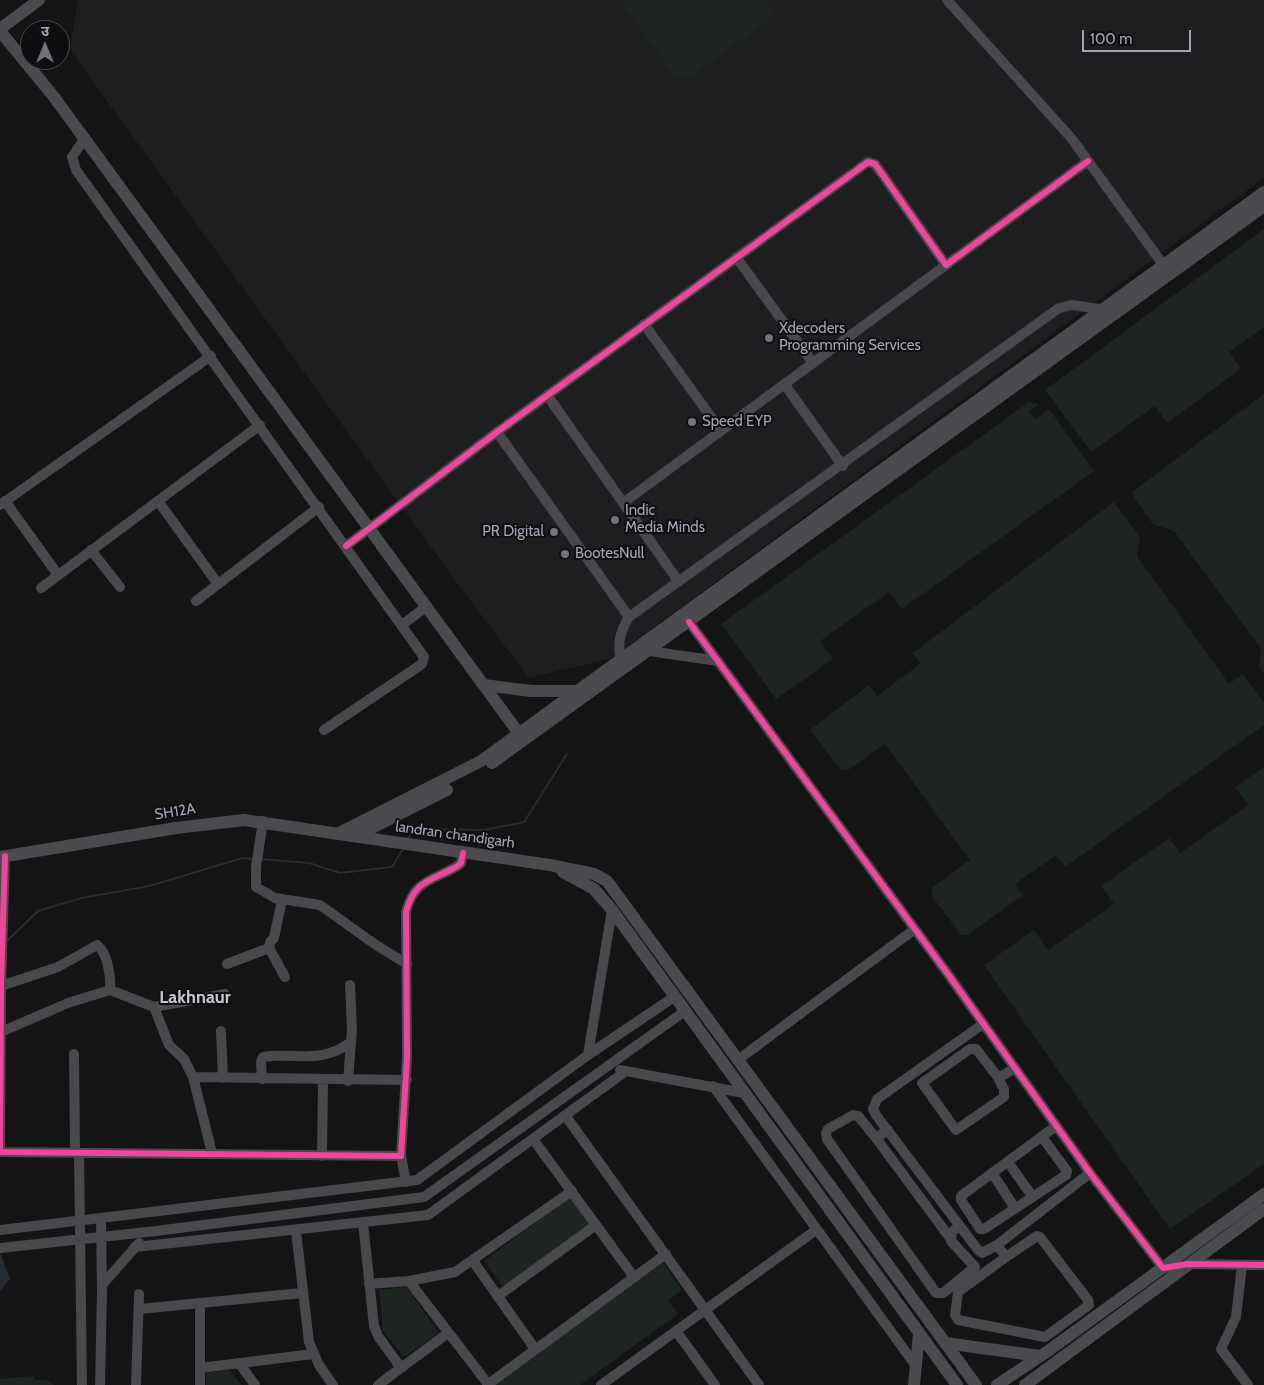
<!DOCTYPE html>
<meta charset="utf-8">
<style>
body{margin:0}
#map{position:relative;width:1264px;height:1385px;overflow:hidden;background:#141414;font-family:Cabin,"Noto Sans Devanagari",sans-serif}
canvas{display:block}
.north{position:absolute;left:20px;top:20px;width:50px;height:50px;box-sizing:border-box;background:#0e0e10;border:1px solid #4a4b52;border-radius:50%;rotate:0deg;font-size:14px;font-weight:700;line-height:20px;text-align:center;color:#a5a6b5}
.north::after{content:'';display:block;margin:auto;width:18px;height:22px;background:#72737d;clip-path:polygon(50% 0,100% 100%,50% 72%,0 100%)}
.scale{position:absolute;left:1082px;top:30px;width:109px;height:22px;box-sizing:border-box;border:2px solid #a5a6b5;border-top:0;padding-left:6px;font-size:15px;line-height:18px;white-space:nowrap;color:#a5a6b5;-webkit-text-stroke:4px #0e0e10;paint-order:stroke}
</style>
<div id="map">
<canvas width="1264" height="1385"></canvas>
<div class="north">उ</div>
<div class="scale">100 m</div>
</div>
<script>
const g = document.querySelector('canvas').getContext('2d');
g.lineJoin = 'round';
function fillPath(path, color) {
  g.fillStyle = color;
  g.fill(path, 'evenodd');
}
function strokePath(path, color, width, dash) {
  g.strokeStyle = color;
  g.lineWidth = width;
  g.lineCap = dash ? 'butt' : 'round';
  g.setLineDash(dash || []);
  g.stroke(path);
}
function drawText(font, color, halo, rows, align = 'center') {
  g.font = font + ' Cabin,sans-serif';
  g.lineWidth = 4;
  g.setLineDash([]);
  g.textBaseline = 'middle';
  g.strokeStyle = halo;
  g.fillStyle = color;
  for (const [text, x, y, turn = 0] of rows) {
    g.save();
    g.translate(x, y);
    g.rotate((+turn || 0) * Math.PI / 180);
    g.textAlign = isNaN(turn) ? turn : align;
    if (halo) g.strokeText(text, 0, 0);
    g.fillText(text, 0, 0);
    g.restore();
  }
}
const built = new Path2D(`
 M78,0H1264V178L612,658L529,678L457,583L70,50Z`);
const green = new Path2D(`
 M620,0H764L773,10L775,15L696,73C688,78 681,79 673,74Z
 M1264,229V327L1229,352L1241,369L1167,423L1155,406L1091,452L1045,390Z
 M1264,394V674L1259,668L1261,649L1174,531L1153,524L1131,493Z
 M1029,402L1039,404L1029,412L1035,419L1049,409L1094,471L902,609L889,592L820,641L833,659L776,699L721,624Z
 M1114,502L1140,537L1137,556L1229,684L1243,674L1264,703V725L1065,867L1056,855L1015,884L1023,895L968,935H961L932,896V888L970,860L885,744L848,770L840,769L810,730L869,685L877,696L920,664L913,653Z
 M1264,767V1164L1170,1229L984,965L1034,930L1048,950L1114,904L1101,886L1169,838L1180,853L1248,805L1235,787Z
 M570,1197L590,1225L503,1287L484,1261Z
 M663,1263L682,1290L668,1301L678,1314L580,1385H492Z
 M407,1287L439,1333L404,1357L383,1331L379,1290Z
 M230,1370L241,1385H206V1373Z
 M33,1376L35,1380H48L54,1385H0V1379Z`);
const water = new Path2D(`
 M0,1253L10,1279L0,1291Z`);
const stream = new Path2D(`
 M409,838L413,831L433,829L484,830L524,822L567,754
 M260,859L309,863L340,873L392,867L403,849
 M7,941L38,911L82,898L149,886L243,858L253,859`);
const minor = new Path2D(`
 M947,0L1072,139L1167,270
 M85,138L72,157L76,170L424,657L422,664L324,730
 M736,257L813,363
 M644,324L721,431
 M785,385L843,466
 M547,395L679,582
 M497,432L629,617L1059,308L1072,305L1100,309
 M5,501L58,575
 M158,501L218,584
 M623,503L946,265
 M0,505L211,356
 M346,546L497,432L868,162L875,164L946,265L1088,161
 M91,550L120,587
 M41,588L260,425
 M196,601L319,507
 M689,622L945,970L1090,1173L1163,1268L1171,1267
 M402,625L427,606
 M649,651L718,661
 M621,660C617,643 620,632 629,617
 M263,821L256,867V887L275,898L320,905L376,945L407,964
 M5,856L1,986L0,1152L401,1156L407,1057L406,912C414,881 430,881 456,867L461,863L463,853
 M282,900L274,938L270,942L269,948L285,977
 M227,964L269,948
 M1,986L58,967L97,945C108,953 111,977 110,990
 M154,1007L169,1045L184,1059L193,1077L212,1153
 M983,1024L877,1099L873,1109L876,1115L978,1250L982,1253L997,1245L1090,1173
 M221,1031L223,1078
 M1,1032L68,1003L110,990L154,1007L225,994
 M74,1054L75,1153
 M588,1055L612,910
 M739,1059L915,929
 M620,1070L744,1093
 M997,1076L1004,1089V1097L956,1130L922,1083L970,1049H976L997,1076H1002L1015,1068
 M193,1077L407,1080
 M262,1079L261,1062L263,1057C297,1052 320,1065 351,1042
 M348,1081L352,1030L350,985
 M713,1086L916,1366
 M565,1115L759,1385
 M888,1130L876,1138L858,1116L853,1115L828,1129L826,1133L827,1139L936,1293H943L975,1267L951,1241L952,1232L959,1226
 M1042,1137L1067,1171L1066,1175L984,1229H980L961,1200V1196L1056,1126
 M876,1138L950,1238
 M533,1139L634,1277
 M79,1153L82,1385
 M322,1156L323,1080
 M401,1156L406,1182
 M1008,1162L1032,1196
 M992,1173L1015,1208
 M363,1223L374,1326L378,1336L401,1368
 M0,1230L417,1180L588,1055L674,997
 M296,1231L309,1342L319,1365L333,1385
 M997,1245L1006,1257L1037,1236L1040,1237L1088,1300L1089,1305L1045,1337L958,1320L955,1315L958,1292L1006,1257
 M135,1247L428,1215L626,1071
 M0,1248L156,1231L424,1197L685,1011
 M473,1261L535,1349
 M1188,1264L1264,1265
 M1242,1265L1236,1317L1221,1349L1248,1385
 M409,1281L488,1384
 M369,1284L409,1281L455,1272L572,1191
 M102,1285L139,1243
 M498,1296L596,1225
 M140,1309L302,1293
 M676,1331L715,1385
 M239,1363L255,1385
 M200,1368L313,1354
 M100,1385L102,1292L101,1218
 M136,1385L139,1294
 M200,1385V1305
 M378,1385L448,1333
 M487,1385L666,1254
 M601,1385L816,1230`);
const major = new Path2D(`
 M0,29L39,0
 M0,31L54,97L523,739
 M484,685L531,691H579
 M492,763L1264,206
 M339,833L481,761L1264,192
 M356,836L447,790
 M0,857L176,828L244,820L550,865L594,874L607,881L976,1385
 M563,872L594,889L612,910L957,1385
 M945,1343L1040,1356
 M914,1385L919,1334
 M997,1385L1048,1351L1264,1194
 M1025,1385L1264,1209`);
const cycleway = new Path2D(`
 M346,546L497,432L868,162L875,164L946,265L1088,161
 M689,622L945,970L1090,1173L1163,1268L1188,1264L1264,1265
 M5,856L1,986L0,1152L401,1156L407,1057L406,912C414,881 430,881 456,867L461,863L463,853`);
const markers = [
 [769,338,5,"#72737d"],
 [692,422,5,"#72737d"],
 [615,520,5,"#72737d"],
 [554,532,5,"#72737d"],
 [565,554,5,"#72737d"]
];
const poiNames = [
 ["Xdecoders",779,329],
 ["Programming Services",779,346],
 ["Speed EYP",702,422],
 ["Indic",625,511],
 ["Media Minds",625,528],
 ["PR Digital",544,532,"right"],
 ["BootesNull",575,554]
];
const streetNames = [
 ["SH12A",175,812,-9],
 ["landran chandigarh",455,835,8]
];
const quarterNames = [
 ["Lakhnaur",195,998]
];
fillPath(built, '#1e1e20');
fillPath(green, '#1e2420');
fillPath(water, '#282c35');
strokePath(stream, '#282c35', 2);
strokePath(minor, '#48484d', 10);
strokePath(major, '#4b4a4f', 12);
strokePath(cycleway, '#ed469a', 6);
for (const [x, y, r, color] of markers) {
  const dot = new Path2D();
  dot.arc(x, y, r, 0, 2 * Math.PI);
  g.fillStyle = color;
  g.fill(dot);
  strokePath(dot, '#0e0e10', 2);
}
drawText('15px', '#a5a6b5', '#0e0e10', poiNames, 'left');
drawText('15px', '#a5a6b5', '#0e0e10', streetNames);
drawText('bold 18px', '#c6c6d1', '#0e0e10', quarterNames);
</script>
